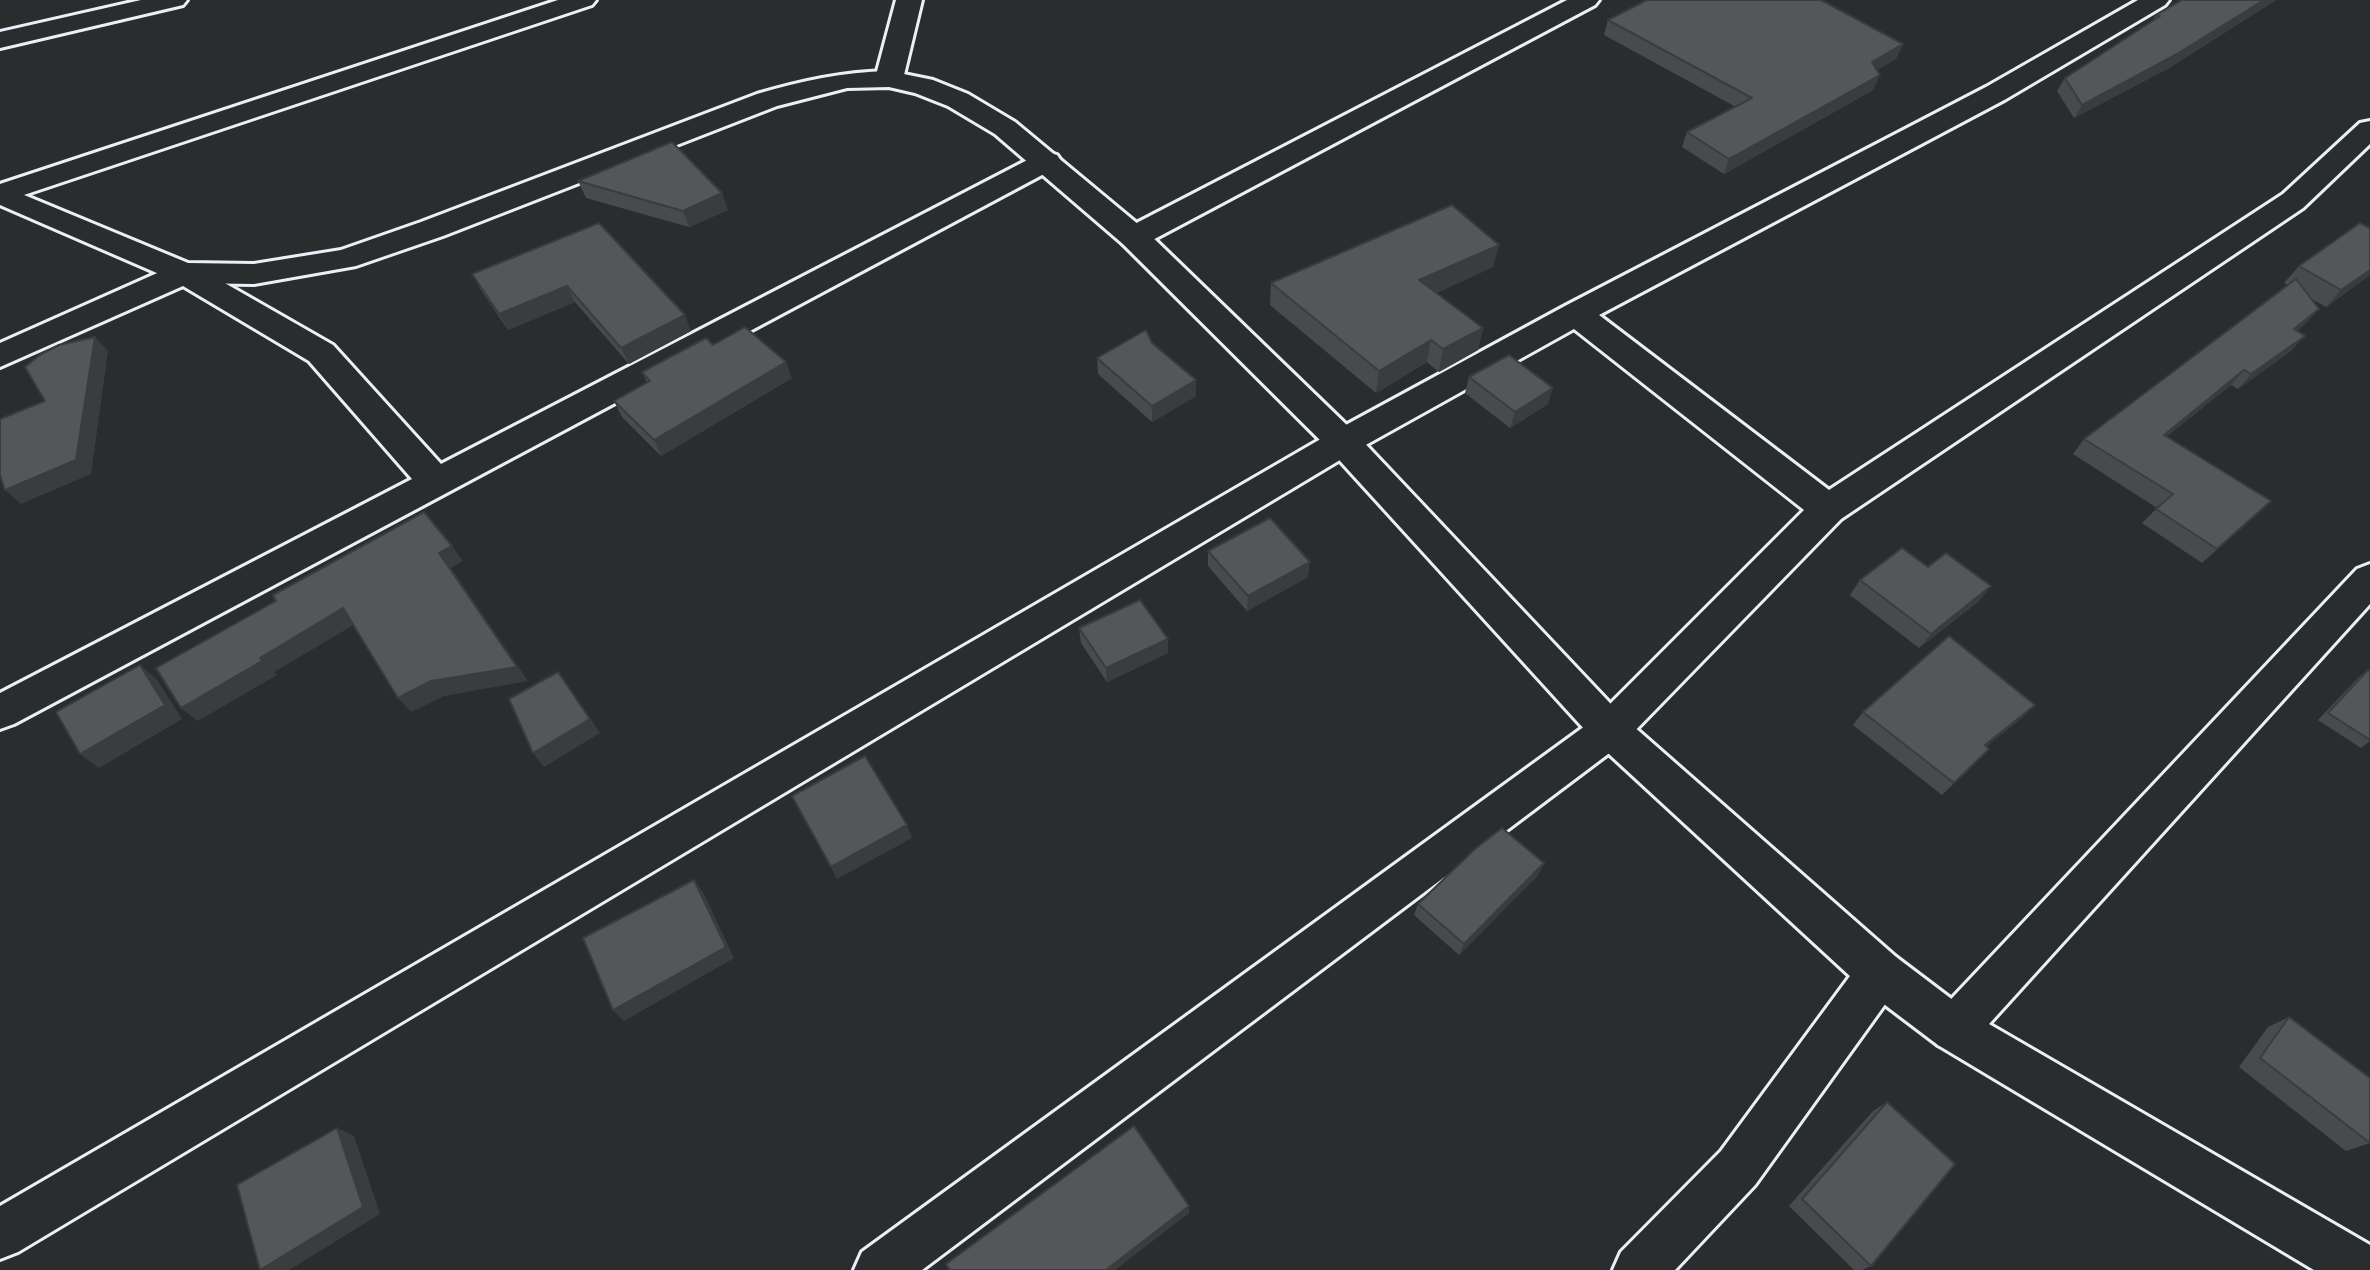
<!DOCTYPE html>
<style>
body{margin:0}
canvas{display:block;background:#2a2d2e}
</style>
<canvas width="2370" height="1270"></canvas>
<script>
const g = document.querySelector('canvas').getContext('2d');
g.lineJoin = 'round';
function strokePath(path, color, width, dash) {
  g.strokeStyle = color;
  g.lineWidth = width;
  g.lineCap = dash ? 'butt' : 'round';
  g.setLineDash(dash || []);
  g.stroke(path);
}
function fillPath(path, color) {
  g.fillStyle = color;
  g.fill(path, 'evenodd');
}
const minor = new Path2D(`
 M141,0H187L183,5L0,48V32Z
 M558,0H596L592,5L0,203V184Z
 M896,0H922L903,79L899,85L889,87L879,85L875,79Z
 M1567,0H1599L1595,5L1145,244L1134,247L1123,244L1119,237L1123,230Z
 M2138,0H2169L2165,5L2006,99L1599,315L1829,490L2283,194L2360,123L2370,121V144L2303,208L1841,519L1624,742L922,1270H854L862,1252L1596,718L1804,510L1574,329L1355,451L18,1252L0,1259V1206L1331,433L1565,306L1986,87Z
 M1047,152L1057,155L1061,161L1057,167L14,724L0,729V693L412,479L309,361L183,286L0,367V343L173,266L184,263L195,266L333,345L441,464L1037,155Z
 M2370,564V604L1970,1045L1954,1052L1938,1045L1931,1029L1938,1013L2357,569Z
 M1880,951L1896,957L1903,973L1896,989L1755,1185L1675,1270H1613L1621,1252L1721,1151L1864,957Z`);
const tertiary = new Path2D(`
 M889,71L933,80L968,94L1015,122L1145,230L1355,433L1624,718L1896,957L1970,1013L2370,1245V1270H2314L1938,1045L1864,989L1596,742L1331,451L1123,244L995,134L948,106L915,93L889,87L847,88L777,106L443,236L356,266L254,284L184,283L173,280L0,205V185L188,263L254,264L341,250L421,222L757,94C802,81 842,72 889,71Z`);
const wall = new Path2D(`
 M2182,0H2276L2169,68L2074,118L2057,91L2065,78L2152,21L2156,15Z
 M1608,20L1903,44L1896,59L1877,70L1873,90L1724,174L1682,147L1687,132L1736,107L1604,35Z
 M578,181L728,210L689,227L586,198Z
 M599,223L691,331L629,364L575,302L508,330L481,290L472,274Z
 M2370,228V275L2326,307L2310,298L2319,309L2305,324L2297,331L2291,351L2238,389L2231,385L2167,436L2256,515L2202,563L2142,523L2157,508L2073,454L2084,439L2288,285L2284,283L2299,266Z
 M1493,267L1436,293L1483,328L1478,350L1439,372L1427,362L1376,393L1270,305L1271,283Z
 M1152,343L1196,396L1152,422L1098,374L1097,358Z
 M713,345L792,378L661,456L622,417L614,401L647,382L642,372Z
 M1469,377L1548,404L1510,428L1465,393Z
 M1208,551L1308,577L1247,611L1208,566Z
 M1928,567L1979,601L1919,648L1850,595L1860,580Z
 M1079,628L1168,653L1107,682L1081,643Z
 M2368,670L2370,672V741L2361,748L2318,720L2358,678Z
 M1863,712L2022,718L1986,746L1989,749L1942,795L1853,725Z
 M1544,863L1538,875L1459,955L1414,915L1418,904Z
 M2289,1017L2370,1143L2346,1151L2239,1067L2268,1027Z
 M1887,1102L1871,1266L1862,1270H1854L1789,1206L1873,1111Z`);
const shadedWall = new Path2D(`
 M2264,0H2276L2169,68L2074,118L2082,105Z
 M1903,44L1896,59L1866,77L1872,62Z
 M1880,75L1873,90L1724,174L1729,159Z
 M722,193L728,210L689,227L683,211Z
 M1499,245L1493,267L1415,303L1419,280Z
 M2370,270V275L2326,307L2341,290Z
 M567,286L575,302L508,330L499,314Z
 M2319,309L2305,324L2280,345L2294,329Z
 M685,315L691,331L629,364L621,348Z
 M1483,328L1478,350L1439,372L1443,349Z
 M2305,336L2291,351L2238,389L2251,374Z
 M95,337L108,351L91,474L21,504L5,490Z
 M1431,340L1427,362L1376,393L1379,371Z
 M786,362L792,378L661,456L654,440Z
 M2244,370L2231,385L2151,449L2164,435Z
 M1196,380V396L1152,422V406Z
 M1553,388L1548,404L1510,428L1515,412Z
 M2271,501L2256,515L2202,563L2217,549Z
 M452,546L463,561L451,568L528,681L444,696L411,712L398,698L431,681L439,553Z
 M1310,562L1308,577L1247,611L1248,596Z
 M1991,586L1979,601L1919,648L1931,634Z
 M343,608L357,623L274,672L277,675L198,721L181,708L260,658Z
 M1168,639V653L1107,682L1106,668Z
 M140,665L157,680L182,719L99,768L80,754Z
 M558,672L600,733L544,767L533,753Z
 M2035,705L2022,718L1972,758L1985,745Z
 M907,825L912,838L837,879L831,867Z
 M1544,863L1538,875L1459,955L1464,944Z
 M694,880L703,892L734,958L624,1021L613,1010Z
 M337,1128L354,1136L380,1214L289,1270H260Z
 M1189,1206V1213L1115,1270H1106Z`);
const building = new Path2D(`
 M1647,0H1821L1903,44L1872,62L1880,75L1729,159L1687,132L1752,98L1608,20Z
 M2182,0H2264L2177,54L2082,105L2065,78L2160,16L2156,15Z
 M672,142L722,193L683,211L578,181Z
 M1452,205L1499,245L1419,280L1483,328L1443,349L1431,340L1379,371L1271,283Z
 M599,223L685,315L621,348L567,286L499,314L472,274Z
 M2360,223L2370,228V270L2341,290L2299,266Z
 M2296,279L2319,309L2294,329L2305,336L2251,374L2244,370L2164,435L2271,501L2217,549L2156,509L2173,494L2084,439Z
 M745,327L786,362L654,440L614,401L650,381L642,372L706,338L713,345Z
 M1146,330L1152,343L1196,380L1152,406L1097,358Z
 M95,337L76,460L5,490L0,475V419L45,401L25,367L41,354L59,345Z
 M1509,355L1553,388L1515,412L1469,377Z
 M424,512L452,546L439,553L517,667L431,681L398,698L343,608L260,658L262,661L181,708L156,668L276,601L273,595Z
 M1270,518L1310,562L1248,596L1208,551Z
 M1902,548L1928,567L1946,553L1991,586L1931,634L1860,580Z
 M1140,600L1168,639L1106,668L1079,628Z
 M1949,636L2035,705L1985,745L1989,749L1954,783L1863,712Z
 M140,665L165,705L80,754L56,712Z
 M2368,670L2370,672V740L2328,713Z
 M558,672L590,719L533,753L509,699Z
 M865,756L907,825L831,867L792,796Z
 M1502,828L1544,863L1464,944L1418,904L1475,849Z
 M694,880L726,947L613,1010L583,938Z
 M2289,1017L2370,1078V1143L2260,1058Z
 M1887,1102L1955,1164L1871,1266L1802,1199Z
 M1134,1126L1189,1206L1106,1270H950L946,1264Z
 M337,1128L363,1207L260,1270L237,1185Z`);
strokePath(minor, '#e8f1f8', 6);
strokePath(tertiary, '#e8f1f8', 6);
fillPath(minor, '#2a2d2e');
fillPath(tertiary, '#2a2d2e');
fillPath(wall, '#474b4d');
fillPath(shadedWall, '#3a3d3e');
fillPath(building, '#535759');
strokePath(building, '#3a3d3e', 2);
</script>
